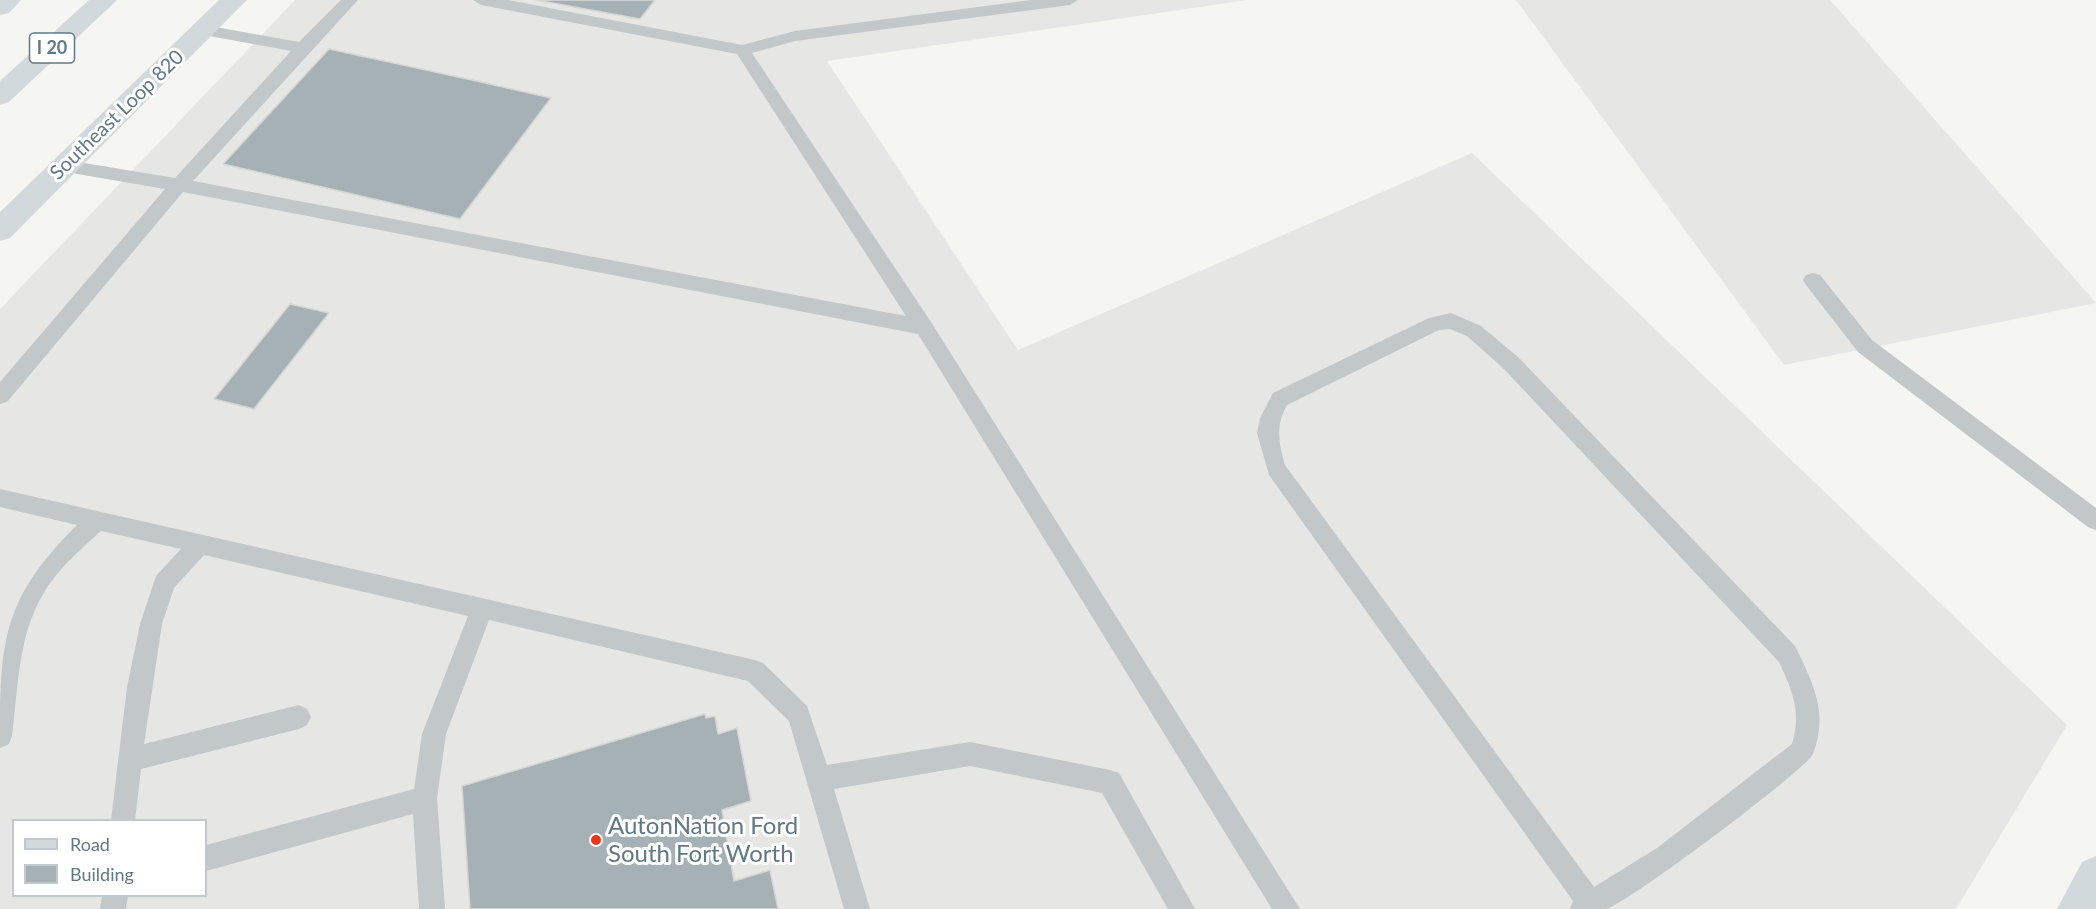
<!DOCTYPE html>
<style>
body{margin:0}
#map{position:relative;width:2096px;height:909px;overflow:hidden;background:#f5f5f1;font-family:Lato,sans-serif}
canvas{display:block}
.legend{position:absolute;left:12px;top:819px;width:195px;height:78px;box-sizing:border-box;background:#fff;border:2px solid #c0c9ce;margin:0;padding:8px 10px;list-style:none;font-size:18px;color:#627884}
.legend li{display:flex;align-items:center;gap:12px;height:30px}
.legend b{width:30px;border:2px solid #c0c9ce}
</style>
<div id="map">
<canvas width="2096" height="909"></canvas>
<ul class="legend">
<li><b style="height:8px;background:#d2d9dc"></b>Road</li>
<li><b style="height:16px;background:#a6b1b5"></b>Building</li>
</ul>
</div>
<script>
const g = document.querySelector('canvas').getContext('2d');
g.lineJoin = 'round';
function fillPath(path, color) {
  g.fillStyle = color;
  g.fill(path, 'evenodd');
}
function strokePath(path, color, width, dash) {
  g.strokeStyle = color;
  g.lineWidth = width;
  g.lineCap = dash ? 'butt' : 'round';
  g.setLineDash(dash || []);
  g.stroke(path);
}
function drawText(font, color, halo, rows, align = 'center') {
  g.font = font + ' Lato,sans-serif';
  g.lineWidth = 6;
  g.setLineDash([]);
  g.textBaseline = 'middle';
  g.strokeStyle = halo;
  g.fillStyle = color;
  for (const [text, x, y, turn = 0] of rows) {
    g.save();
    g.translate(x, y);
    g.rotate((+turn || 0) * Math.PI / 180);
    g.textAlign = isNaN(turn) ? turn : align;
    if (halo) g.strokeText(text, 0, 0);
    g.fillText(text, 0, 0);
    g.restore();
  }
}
const built = new Path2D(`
 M295,0H1248L827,61L1018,350L1472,153L2067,725L1956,909H0V309ZM14,820H206V896H14Z
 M1516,0H1830L2096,303L1784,365Z`);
const building = new Path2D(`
 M536,0H655L640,19Z
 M329,49L472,80L551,98L460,219L223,164Z
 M290,304L329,313L254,409L214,399Z
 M705,714L706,718L715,716L718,734L737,728L751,801L722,810L734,881L770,870L778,909H470L462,786Z`);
const service = new Path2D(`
 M341,0H358L193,181L906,316L737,54L481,5L473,0H508L742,45L795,31L1031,0H1078L1070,5L795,41L752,53L931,322L1300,909H1272L918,334L183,192L7,402L0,404V382L165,189L66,172L60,171L57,166L60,161L66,160L175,178L291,51L204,35L196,30L198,26L204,25L299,42Z
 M1813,273L1820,275L1872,340L2096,508V530L2088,527L1858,352L1806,285L1803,280L1806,275Z
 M1451,313L1481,326L1518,357L1795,646C1813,683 1829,713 1813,754C1807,769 1627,904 1606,909C1596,909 1581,909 1570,909L1573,901L1269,475L1257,433L1260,418L1273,393L1429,318ZM1450,329L1467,336L1504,369L1779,662C1792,690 1802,713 1792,744L1657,848L1594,887L1285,465C1279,443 1275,426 1287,405L1439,330Z
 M0,489L755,660L763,663L807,706L827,765L970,742L1110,770L1119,773L1195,909H1168L1102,793L970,766L834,789L870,909H844L789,721L748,681L489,620L446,734L437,798L445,909H419L413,814L206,871V845L414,789L422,734L468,616L204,555L174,588L162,624L144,744L299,705L307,709L311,717L307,725L299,729L141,769L135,820H111L127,687L140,624L156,576L181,549L101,531C79,551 56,570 42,596C18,637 18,690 12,736L9,744L0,748C0,644 0,601 77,525L0,507Z
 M102,896H128L126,909H100Z`);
const secondary = new Path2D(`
 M219,0H247L10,238L0,241V212Z
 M2096,856V909H2057L2082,862Z`);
const motorway = new Path2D(`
 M0,0H21L9,13L0,15Z
 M89,0H117L9,102L0,105V81Z`);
const markers = [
 [596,840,6,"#ed3619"]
];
const shields = [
 [52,48,45]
];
const shieldNames = [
 ["I 20",52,48]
];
const streetNames = [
 ["Southeast Loop 820",117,115,-44]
];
const nearPoinames = [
 ["AutonNation Ford",608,826],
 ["South Fort Worth",608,854]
];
fillPath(built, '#e6e6e5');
fillPath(building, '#a6b1b5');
strokePath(building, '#d6d6d4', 1.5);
fillPath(service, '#c2c7c9');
fillPath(secondary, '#d2d9dc');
fillPath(motorway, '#d2d9dc');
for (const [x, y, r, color] of markers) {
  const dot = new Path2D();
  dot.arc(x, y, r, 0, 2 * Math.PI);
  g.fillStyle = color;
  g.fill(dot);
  strokePath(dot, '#fff', 2);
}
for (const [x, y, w] of shields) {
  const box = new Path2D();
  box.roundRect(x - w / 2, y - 15, w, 30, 4.5);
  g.fillStyle = '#fff';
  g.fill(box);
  strokePath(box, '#627884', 1.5);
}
drawText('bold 18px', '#627884', null, shieldNames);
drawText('20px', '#627884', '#fff', streetNames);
drawText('24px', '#627884', '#fff', nearPoinames, 'left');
</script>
